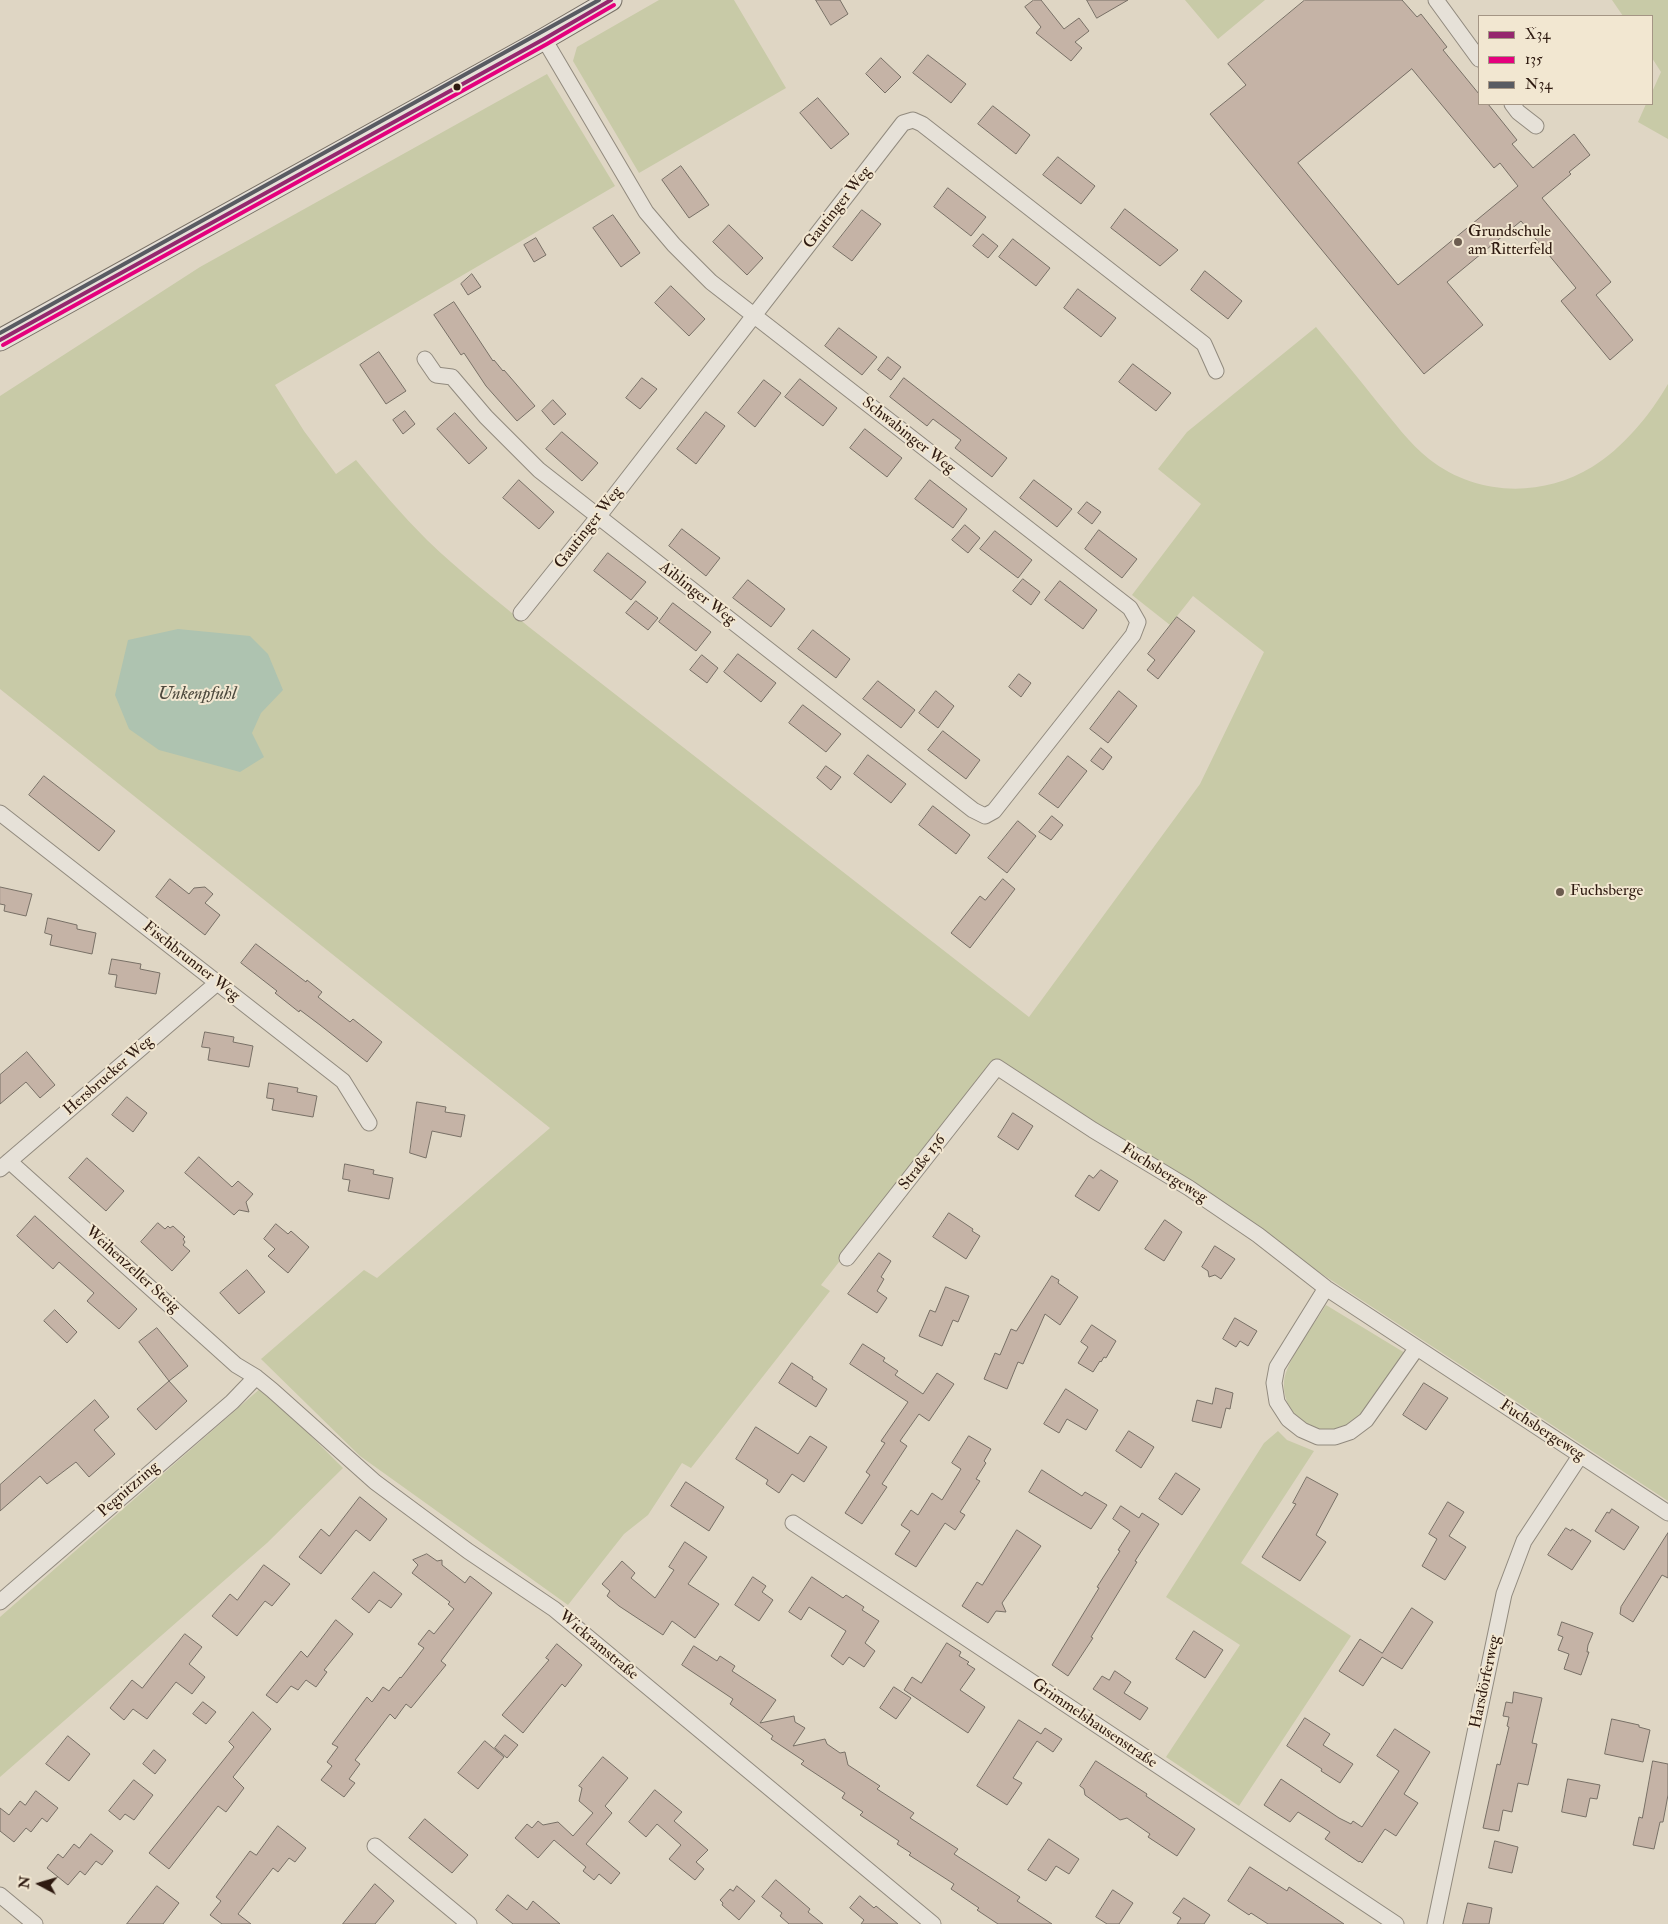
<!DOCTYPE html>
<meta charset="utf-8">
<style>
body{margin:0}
#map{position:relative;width:1668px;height:1924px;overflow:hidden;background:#dfd6c4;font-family:"IM FELL Double Pica",serif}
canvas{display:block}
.legend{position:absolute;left:1478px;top:15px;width:175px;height:90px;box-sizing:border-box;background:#f2e7d1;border:1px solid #a49584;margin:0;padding:6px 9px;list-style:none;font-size:15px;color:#2e1a10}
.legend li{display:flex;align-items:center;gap:10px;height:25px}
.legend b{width:25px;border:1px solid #a49584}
.north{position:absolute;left:15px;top:1859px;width:50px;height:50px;-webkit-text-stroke:4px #f2e7d1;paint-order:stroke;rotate:276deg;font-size:14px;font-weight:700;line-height:20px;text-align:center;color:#2e1a10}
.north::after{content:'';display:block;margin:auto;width:18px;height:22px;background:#2e1a10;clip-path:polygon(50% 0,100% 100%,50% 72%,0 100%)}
</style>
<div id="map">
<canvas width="1668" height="1924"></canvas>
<ul class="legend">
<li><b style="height:6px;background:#95276e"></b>X34</li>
<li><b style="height:6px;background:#e5007d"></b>135</li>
<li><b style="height:6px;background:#595b62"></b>N34</li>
</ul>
<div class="north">N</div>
</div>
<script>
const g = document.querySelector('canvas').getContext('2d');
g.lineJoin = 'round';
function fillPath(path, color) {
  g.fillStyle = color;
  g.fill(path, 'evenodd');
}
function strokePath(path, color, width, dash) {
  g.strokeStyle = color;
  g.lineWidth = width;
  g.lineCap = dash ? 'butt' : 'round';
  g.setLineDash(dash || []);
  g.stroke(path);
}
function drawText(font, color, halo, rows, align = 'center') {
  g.font = font + ' "IM FELL Double Pica",serif';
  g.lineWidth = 4;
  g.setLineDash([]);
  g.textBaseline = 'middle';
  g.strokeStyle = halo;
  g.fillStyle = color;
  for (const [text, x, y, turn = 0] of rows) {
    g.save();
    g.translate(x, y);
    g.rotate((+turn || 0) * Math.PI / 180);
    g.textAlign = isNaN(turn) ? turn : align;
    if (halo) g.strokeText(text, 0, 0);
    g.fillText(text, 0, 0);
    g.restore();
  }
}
const green = new Path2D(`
 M659,0H734L786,88L639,173L573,61L577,47Z
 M1185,0H1265L1218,39Z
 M1612,0H1668V139L1638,122L1646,104H1652V92L1661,72L1652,58V16H1623Z
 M547,74L615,186L275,385L304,431L336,474L356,460C379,488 402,515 427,540C459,571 494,598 529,627L1029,1017L1200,784L1264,652L1193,596L1170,625L1132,595L1201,504L1158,469L1187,432L1316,327C1337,352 1358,378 1378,403C1394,422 1409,443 1429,459C1476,496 1541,498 1592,467C1623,448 1650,415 1668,384V1501L997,1061L821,1285L830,1291L702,1454L691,1468L682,1463L648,1515L624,1534L568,1605L360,1456L261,1359L364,1270L377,1278L550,1128L0,689V396L200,267Z
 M1326,1305L1405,1353C1394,1370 1382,1387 1371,1404C1367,1410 1363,1418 1358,1423C1327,1448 1281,1419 1284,1382C1285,1362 1315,1323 1326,1305Z
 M262,1387L343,1468L267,1543L0,1777V1617Z
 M1278,1431L1287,1440L1314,1451L1241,1563L1351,1636L1239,1806L1166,1757L1240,1645L1166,1597L1264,1443Z`);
const water = new Path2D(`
 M178,629L250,636L268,654L283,690L261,713L252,733L264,757L240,772L159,750L129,729L115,695L128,640Z`);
const building = new Path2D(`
 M816,0H840L848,14L831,25Z
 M1034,0H1041L1064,29L1079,18L1089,31L1075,42L1082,48L1071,61L1036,33L1041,27L1025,7Z
 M1087,0H1128L1097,18Z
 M1305,0H1402L1417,17L1421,14L1447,47L1443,50L1479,94V104H1488L1517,140L1512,144L1533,168L1574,134L1590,155L1569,172L1571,174L1542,198L1611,282L1596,295L1633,340L1610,360L1561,301L1576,288L1521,221L1447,282L1483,325L1424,374L1210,114L1246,85L1228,64ZM1412,69L1494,168L1500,163L1518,186L1398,285L1298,163Z
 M928,55L966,84L951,103L913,73Z
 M881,58L901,77L885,93L866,74Z
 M818,98L849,134L831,149L800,113Z
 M993,106L1030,135L1016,154L978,124Z
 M1058,157L1095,186L1081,204L1043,175Z
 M681,166L709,205L689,218L662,180Z
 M948,188L986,217L971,236L934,207Z
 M1125,209L1178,250L1160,266L1111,228Z
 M862,210L881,224L852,261L833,247Z
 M613,215L640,253L621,267L593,228Z
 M729,225L763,258L747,275L713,242Z
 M983,234L998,246L988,258L973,246Z
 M536,238L546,255L534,262L524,245Z
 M1013,239L1050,268L1036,286L999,257Z
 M1205,271L1242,301L1228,319L1191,290Z
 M472,274L481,287L468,295L461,284Z
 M671,286L705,319L689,336L655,303Z
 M1078,289L1116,318L1101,337L1064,308Z
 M454,302L493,361L494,360L503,371L504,370L535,406L517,421L486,386L464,353L461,355L434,315Z
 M839,328L877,357L862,375L825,346Z
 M379,352L406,391L386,404L360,365Z
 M888,357L901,367L891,380L878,370Z
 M1133,364L1171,393L1156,411L1119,382Z
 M642,378L657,389L640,409L626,398Z
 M904,378L1007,458L992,477L955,448L961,440L933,419L927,426L890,397Z
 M800,379L837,408L823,426L785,397Z
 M764,380L781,393L755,427L738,413Z
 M553,400L566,414L554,425L542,411Z
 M405,411L415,424L403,434L393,420Z
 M706,412L725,426L696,464L677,449Z
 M455,413L487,448L469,464L437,429Z
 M865,429L902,458L887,477L850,448Z
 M562,432L598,463L582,481L546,449Z
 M519,480L554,512L539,529L503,498Z
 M930,480L967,509L953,528L915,499Z
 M1034,480L1072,509L1057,527L1020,498Z
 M1087,502L1101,512L1092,524L1078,513Z
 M965,525L980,538L968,553L952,540Z
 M682,529L720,558L706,576L669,546Z
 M1099,530L1137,559L1122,578L1085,549Z
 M995,531L1032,560L1018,578L980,549Z
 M608,553L646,582L631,600L594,571Z
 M1023,579L1040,592L1031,605L1013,591Z
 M748,580L785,609L771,627L733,598Z
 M1060,581L1097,610L1083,629L1045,600Z
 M636,601L658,618L648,630L626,613Z
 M673,603L711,632L696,651L659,622Z
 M1177,617L1195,631L1158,679L1147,670L1155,660L1148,654Z
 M813,630L850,659L836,678L798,649Z
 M738,654L776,683L761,702L724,672Z
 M702,655L718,668L707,683L690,670Z
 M1019,674L1031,683L1021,697L1009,687Z
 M878,681L915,710L901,728L863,699Z
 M936,691L954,706L938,728L919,713Z
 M1119,691L1137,706L1108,743L1090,729Z
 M803,705L841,734L826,752L789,723Z
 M943,731L980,760L966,779L928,750Z
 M1101,748L1112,757L1103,770L1091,761Z
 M868,755L906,784L891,803L854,774Z
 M1068,756L1087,771L1058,808L1039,794Z
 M826,766L841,777L831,790L817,778Z
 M44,776L115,831L99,851L29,795Z
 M933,806L970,835L956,854L919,825Z
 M1052,816L1063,825L1051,840L1039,832Z
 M1018,821L1036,836L1007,873L988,858Z
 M170,879L189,894L194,888L205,887L213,894L205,903L220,915L205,935L156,897Z
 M1003,879L1015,889L970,948L951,933L980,896L985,900Z
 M0,887L32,894L26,916L4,911L5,905L0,904Z
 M48,918L77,925V929L96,933L92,954L50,945L52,935L45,933Z
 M256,944L306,982L307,980L322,992L318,997L350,1022L353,1019L382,1042L367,1062L320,1025L300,1010L299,1012L275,993L277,991L241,963Z
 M112,959L141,964L140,969L160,973L156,994L115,987L117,975L109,974Z
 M205,1032L234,1037L233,1042L253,1046L249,1067L208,1060L210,1048L202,1047Z
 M27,1052L55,1085L40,1098L26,1082L0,1104V1075Z
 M269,1083L298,1088L297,1092L317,1096L313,1117L272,1110L274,1099L267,1098Z
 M127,1097L147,1113L133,1132L112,1115Z
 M417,1102L446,1107L445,1112L465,1115L461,1137L432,1131L426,1158L410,1153Z
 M1013,1113L1033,1126L1018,1150L998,1137Z
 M199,1157L232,1187L238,1181L253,1194L246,1202L249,1212L239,1210L234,1215L185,1173Z
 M87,1158L124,1191L106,1211L69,1178Z
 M345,1164L374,1170L373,1174L393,1178L389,1199L348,1191L350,1180L343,1179Z
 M1101,1170L1118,1181L1099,1211L1075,1196L1089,1175L1093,1178Z
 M949,1213L973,1229L972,1231L980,1236L966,1259L933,1237Z
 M35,1216L137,1309L119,1329L87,1301L94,1293L59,1262L53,1269L17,1236Z
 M1165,1220L1182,1232L1164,1261L1145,1249Z
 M158,1223L165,1229L168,1226L170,1228L173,1226L185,1237L183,1239L185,1242L183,1245L190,1251L172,1271L141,1242Z
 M276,1224L288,1234L291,1231L309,1247L288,1273L268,1256L275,1249L264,1239Z
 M1215,1246L1235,1259L1221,1279L1215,1275L1209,1277L1208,1271L1202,1267Z
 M879,1253L891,1261L881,1277L884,1279L877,1291L887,1298L877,1313L848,1294Z
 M247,1270L265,1292L239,1314L220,1293Z
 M1052,1276L1059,1280L1058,1283L1078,1297L1060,1325L1045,1314L1023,1364L1018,1362L1007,1389L984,1379L995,1353L1000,1355L1011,1329L1016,1331Z
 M946,1287L969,1296L958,1322L953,1320L942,1346L919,1336L930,1310L935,1312Z
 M55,1310L77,1332L67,1343L44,1321Z
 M1235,1318L1257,1331L1248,1346L1240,1341L1236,1347L1223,1339Z
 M1092,1325L1116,1341L1106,1358L1104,1357L1101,1362L1100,1361L1093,1372L1078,1363L1088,1347L1081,1342Z
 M157,1328L188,1366L169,1381L187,1401L156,1430L137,1409L169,1381L139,1342Z
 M863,1344L885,1358L883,1361L898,1371L895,1375L923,1394L937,1373L954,1384L929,1421L919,1414L900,1441L907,1446L882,1484L887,1487L862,1524L845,1513L870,1475L866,1472L885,1443L881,1441L908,1402L850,1364Z
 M792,1363L813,1377L812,1379L827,1389L816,1407L779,1383Z
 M1424,1383L1448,1398L1426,1430L1403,1415Z
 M1216,1388L1233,1393L1230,1409L1226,1408L1221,1428L1192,1421L1197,1400L1212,1404Z
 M1066,1389L1098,1410L1086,1430L1067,1419L1059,1433L1044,1424Z
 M95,1400L109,1417L94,1430L115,1454L89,1477L76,1462L47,1484L40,1476L0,1511V1485Z
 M756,1427L798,1454L810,1436L827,1447L804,1482L792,1474L779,1493L766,1484L768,1480L736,1459Z
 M1129,1431L1154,1447L1141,1468L1116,1451Z
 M969,1436L991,1449L984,1461L986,1463L976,1479L980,1481L960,1512L965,1515L955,1530L945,1523L916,1567L895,1554L910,1531L901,1525L911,1510L918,1515L932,1493L942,1500L961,1469L952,1463Z
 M1042,1470L1082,1496L1085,1492L1107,1505L1091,1529L1029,1492Z
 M1176,1473L1200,1489L1182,1515L1159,1499Z
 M1307,1477L1338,1494L1316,1535L1326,1542L1300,1581L1262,1557L1296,1504L1293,1503Z
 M686,1482L724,1507L709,1531L671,1506Z
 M360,1497L387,1519L370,1541L356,1530L321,1574L299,1557L321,1529L329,1536Z
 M1448,1502L1464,1512L1449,1536L1466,1547L1445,1580L1422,1566L1437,1539L1429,1534Z
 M1121,1506L1139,1518L1142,1513L1159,1524L1135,1561L1137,1562L1091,1637L1093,1638L1068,1676L1052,1665L1099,1588L1097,1587L1120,1551L1118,1550L1130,1531L1113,1519Z
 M1612,1509L1639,1527L1624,1550L1595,1531L1607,1512L1609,1513Z
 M1566,1528L1571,1531L1572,1529L1591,1541L1572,1570L1548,1555Z
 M1017,1530L1041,1546L1002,1603L1006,1612L996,1611L988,1623L962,1606L977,1582L982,1585Z
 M1668,1533V1578L1662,1575L1633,1622L1620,1614L1621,1607Z
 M685,1542L707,1557L688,1584L719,1604L695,1638L672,1621L663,1635L619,1606L607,1596L610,1591L602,1584L622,1561L635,1573L631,1578L655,1598L674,1570L669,1567Z
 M427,1554L437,1561L442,1560V1565L465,1583L470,1576L492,1593L441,1661L446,1665L411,1708L406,1704L395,1719L390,1714L355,1760L360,1764L349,1779L355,1783L344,1797L321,1780L332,1766L327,1762L338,1747L332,1744L367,1697L372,1702L383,1687L389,1691L400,1677L401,1678L424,1648L418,1644L429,1630L434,1634L454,1609L448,1604L450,1602L412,1573L418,1565L413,1560Z
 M264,1565L290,1584L272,1606L265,1601L237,1636L212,1616L230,1594L237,1600Z
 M374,1572L402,1594L391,1608L379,1600L369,1613L352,1599Z
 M753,1577L766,1586L762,1592L773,1600L759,1621L735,1605Z
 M812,1577L843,1598L846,1595L864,1607L862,1610L879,1621L865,1643L875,1651L864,1667L849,1657L843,1665L831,1656L846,1631L809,1607L801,1620L789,1612Z
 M1412,1608L1433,1622L1402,1669L1382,1657L1363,1686L1339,1671L1360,1639L1382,1653Z
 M336,1620L353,1634L324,1670L327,1672L316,1687L306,1680L298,1690L291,1686L277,1703L266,1695L301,1651L307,1657Z
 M1562,1622L1593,1633L1588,1645L1587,1652H1589L1581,1675L1564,1669L1569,1654L1558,1650L1563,1637L1558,1635Z
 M1194,1631L1223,1650L1205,1678L1176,1659Z
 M185,1634L202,1647L189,1664L205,1677L192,1694L176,1682L147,1719L133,1709L124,1720L110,1708L132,1680L142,1688Z
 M947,1643L961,1652L959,1656L969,1662L967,1664L975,1669L960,1690L985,1707L968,1733L904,1690L912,1677L921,1683Z
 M557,1644L582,1665L565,1687L562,1684L523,1733L502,1715L549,1660L546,1658Z
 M694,1646L717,1661L720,1656L735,1666L732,1671L776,1700L760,1723L794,1716L795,1722L805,1728L793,1746L825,1739L827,1744L840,1753L845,1752L848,1765L880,1786L877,1789L914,1813L910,1818L958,1849L954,1854L1020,1897L1017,1901L1052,1924H998L977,1910L979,1908L951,1889L954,1884L909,1855L911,1853L897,1844L899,1841L860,1815L863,1812L842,1798L845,1793L801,1764L804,1761L771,1739L773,1736L730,1704L733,1699L682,1665Z
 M1115,1671L1131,1682L1124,1693L1148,1708L1140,1720L1093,1689L1102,1676L1109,1680Z
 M894,1687L911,1698L896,1719L880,1708Z
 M1514,1692L1542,1698L1532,1743L1537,1744L1528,1785L1518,1783L1512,1812L1503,1810L1499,1831L1483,1828L1497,1764L1500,1765L1509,1727L1507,1726L1509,1717L1503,1716L1506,1702L1512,1703Z
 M203,1702L216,1712L206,1724L193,1714Z
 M253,1712L271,1729L233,1777L244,1788L226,1812L218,1806L169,1869L149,1853L234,1747L229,1742Z
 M1305,1718L1330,1734L1323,1745L1353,1764L1340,1783L1321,1771L1322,1769L1287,1746Z
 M1612,1719L1639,1725V1727L1650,1730L1643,1762L1605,1754Z
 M1019,1720L1041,1734L1045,1728L1062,1739L1053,1752L1037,1741L1013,1778L1022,1783L1007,1805L977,1786Z
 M1395,1729L1430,1752L1404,1794L1418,1803L1396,1836L1385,1829L1362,1863L1360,1861L1359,1862L1325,1839L1330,1832L1298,1812L1290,1822L1264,1805L1281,1779L1339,1818L1351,1824L1353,1821L1362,1827L1399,1771L1377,1756Z
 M505,1735L518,1745L507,1758L495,1748Z
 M68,1736L90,1754L69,1781L46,1764Z
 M485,1741L504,1757L478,1789L458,1773Z
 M154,1750L166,1760L155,1774L143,1764Z
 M603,1757L628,1778L605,1806L612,1813L586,1844L620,1873L611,1884L599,1874L594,1880L583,1871L586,1867L554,1840L538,1858L515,1838L527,1824L532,1828L538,1821L543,1825L558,1822L573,1836L593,1813L579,1801L582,1788L579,1786Z
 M1096,1761L1147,1794L1146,1796L1195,1829L1177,1856L1148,1837L1150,1834L1127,1818L1120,1820L1085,1795L1084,1789L1080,1786Z
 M1653,1761L1668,1764V1795L1663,1822H1660L1654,1849L1633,1845L1639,1817L1642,1818Z
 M1568,1779L1600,1785L1597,1799L1590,1798L1586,1817L1562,1812Z
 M134,1780L153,1795L134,1820L125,1814L120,1820L109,1811Z
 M655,1790L682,1812L674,1821L708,1850L696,1862L704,1869L695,1880L669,1859L681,1845L657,1824L646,1837L629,1822Z
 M36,1791L58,1808L47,1822L42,1818L31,1832L26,1828L14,1842L0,1831V1808L9,1815L20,1801L25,1805Z
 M425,1819L468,1855L452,1873L409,1838Z
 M278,1826L306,1848L295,1862L289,1858L278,1872L273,1868L238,1914L251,1924H222L210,1915L221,1901L216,1897L250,1851L256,1855Z
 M91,1834L113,1851L102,1865L96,1861L85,1875L80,1871L68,1885L47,1868L58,1854L63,1858L74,1844L79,1848Z
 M1049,1839L1079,1859L1069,1874L1056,1866L1046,1881L1028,1870Z
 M1495,1841L1518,1847L1512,1873L1489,1868Z
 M1250,1867L1287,1891L1289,1887L1344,1924H1268L1251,1913L1249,1915L1228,1901Z
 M776,1880L810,1909L808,1912L823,1924H789L780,1916L782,1913L762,1897Z
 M375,1884L394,1901L375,1924H343Z
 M157,1886L179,1903L163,1924H127Z
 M737,1886L755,1901L739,1920L722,1905L723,1903L720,1900L730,1889L733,1891Z
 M1113,1890L1133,1903L1119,1924H1107L1096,1917Z
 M508,1895L527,1910L533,1901L560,1924H513L496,1910Z
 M860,1896L874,1908L876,1906L898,1924H861L864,1920L850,1908Z
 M1184,1898L1210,1915L1204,1924H1177L1181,1918L1173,1913Z
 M1468,1903L1492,1908L1489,1924H1463Z`);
const street = new Path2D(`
 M1436,0L1479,59
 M1512,104L1518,112L1536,126
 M425,359L436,375L452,377L486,417L539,470L973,810L985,816L994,811L1133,635L1138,622L1130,608L711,282L674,245L646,212L544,39
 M521,613L598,517L903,123L913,120L922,124L1204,344L1216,371
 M0,813L343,1081L369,1123
 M9,1161L236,1365L256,1377L272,1390L375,1482L468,1551L554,1609L933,1924
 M0,1169L217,983
 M847,1258L997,1067L1093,1130L1189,1188L1258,1235L1326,1288L1668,1513
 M1326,1288L1277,1367L1274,1383L1277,1402L1288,1419L1302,1430L1318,1437H1335L1350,1432L1366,1420L1416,1349
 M793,1523L1396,1924
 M0,1602L232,1402L256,1377
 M375,1846L469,1924
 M0,1895L35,1924
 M1435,1924L1504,1594L1524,1541L1580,1456`);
const secondary = new Path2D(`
 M0,340L544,39L611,0`);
const bus1 = new Path2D(`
 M0,340L544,39L611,0`);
const bus2 = new Path2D(`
 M3,345L547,44L614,5`);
const bus3 = new Path2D(`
 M0,333L599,0`);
const markers = [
 [457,87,4.5,"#2e1a10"],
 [1458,242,5,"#6c5c4f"],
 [1560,892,5,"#6c5c4f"]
];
const streetNames = [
 ["Gautinger Weg",838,208,-52],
 ["Schwabinger Weg",908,436,38],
 ["Gautinger Weg",589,528,-52],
 ["Aiblinger Weg",697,594,38],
 ["Fischbrunner Weg",191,962,38],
 ["Hersbrucker Weg",109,1076,-41],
 ["Straße 136",923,1163,-52],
 ["Fuchsbergeweg",1164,1174,32],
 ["Weihenzeller Steig",132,1270,42],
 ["Fuchsbergeweg",1542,1431,33],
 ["Pegnitzring",129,1490,-41],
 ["Wickramstraße",598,1646,40],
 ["Harsdörferweg",1486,1682,-78],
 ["Grimmelshausenstraße",1094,1724,34]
];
const poiNames = [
 ["Grundschule",1468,233],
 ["am Ritterfeld",1468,251],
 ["Fuchsberge",1570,892]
];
const waterNames = [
 ["Unkenpfuhl",197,695]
];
fillPath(green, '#c8caa7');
fillPath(water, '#aec3b0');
fillPath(building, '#c5b3a6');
strokePath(building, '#787066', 1);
strokePath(street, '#918a7e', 17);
strokePath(secondary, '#787066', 23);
strokePath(street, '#e6e1d8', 15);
strokePath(secondary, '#e6e1d8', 21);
strokePath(bus1, '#95276e', 4);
strokePath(bus2, '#e5007d', 4);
strokePath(bus3, '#595b62', 4);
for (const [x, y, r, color] of markers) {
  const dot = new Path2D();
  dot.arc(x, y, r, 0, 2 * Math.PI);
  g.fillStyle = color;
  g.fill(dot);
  strokePath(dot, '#f2e7d1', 2);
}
drawText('16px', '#2e1a10', '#f2e7d1', streetNames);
drawText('16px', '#2e1a10', '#f2e7d1', poiNames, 'left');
drawText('italic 18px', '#4e4a3e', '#f2e7d1', waterNames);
</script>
